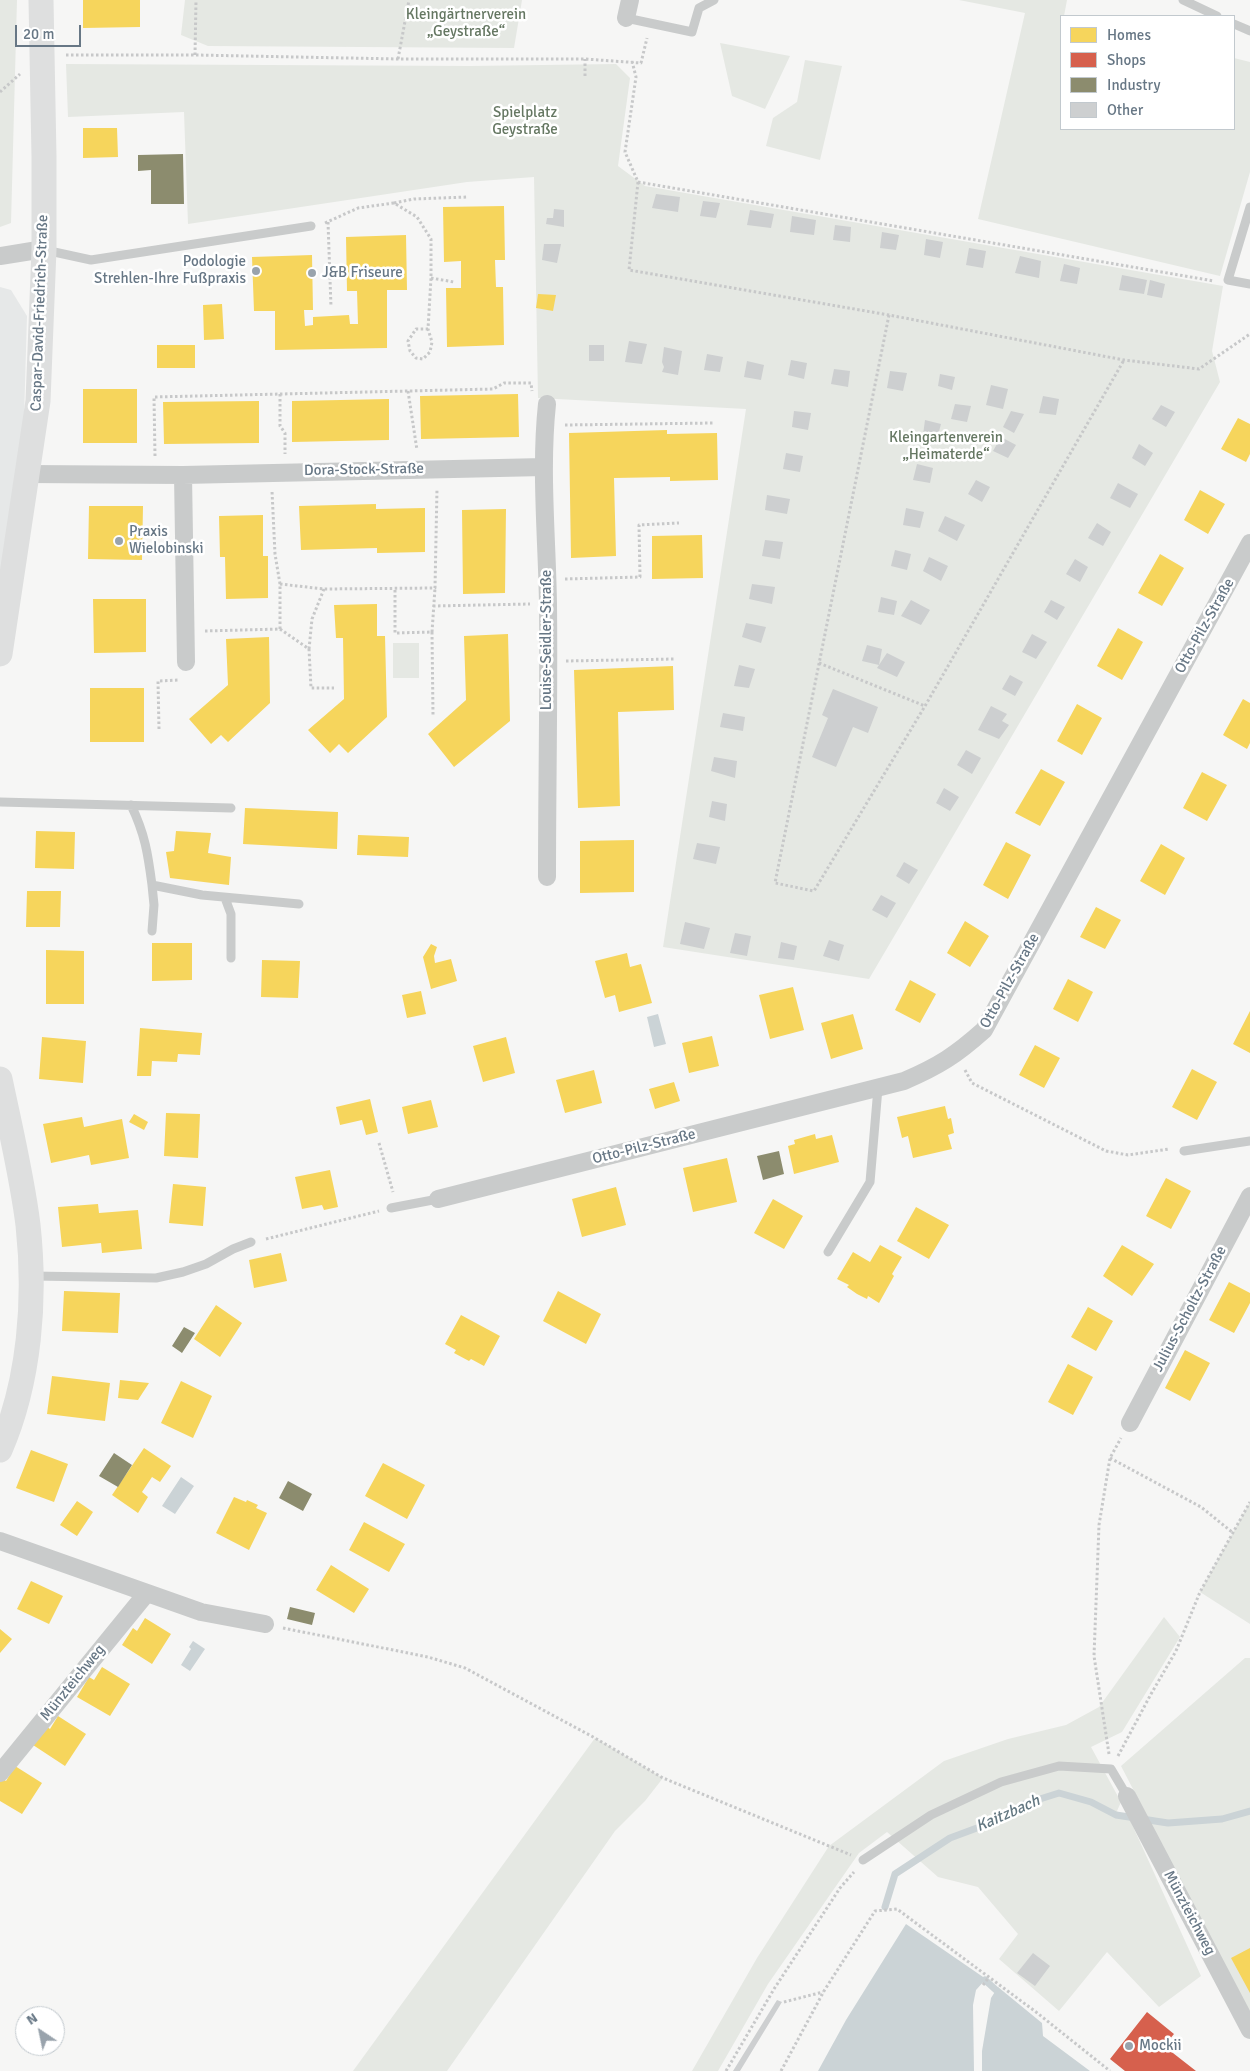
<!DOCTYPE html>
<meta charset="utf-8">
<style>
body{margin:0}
#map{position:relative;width:1250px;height:2071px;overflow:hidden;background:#f6f6f5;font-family:Signika,sans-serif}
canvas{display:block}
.legend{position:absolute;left:1060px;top:15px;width:175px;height:115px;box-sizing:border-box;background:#fff;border:1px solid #c2c9ce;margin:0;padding:6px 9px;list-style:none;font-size:15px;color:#677785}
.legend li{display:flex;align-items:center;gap:10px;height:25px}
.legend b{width:25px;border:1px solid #c2c9ce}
.north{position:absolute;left:15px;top:2006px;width:50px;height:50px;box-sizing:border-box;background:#fff;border:1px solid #c2c9ce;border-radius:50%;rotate:326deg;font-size:14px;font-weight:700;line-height:20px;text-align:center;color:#677785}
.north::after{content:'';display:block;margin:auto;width:18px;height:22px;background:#99a3ac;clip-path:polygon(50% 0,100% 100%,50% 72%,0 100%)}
.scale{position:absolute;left:15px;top:25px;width:66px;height:22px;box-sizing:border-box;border:2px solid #677785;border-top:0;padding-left:6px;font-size:15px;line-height:18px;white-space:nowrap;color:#677785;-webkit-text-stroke:4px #fff;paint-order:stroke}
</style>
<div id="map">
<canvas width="1250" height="2071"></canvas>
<ul class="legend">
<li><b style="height:14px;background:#f6d55c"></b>Homes</li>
<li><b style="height:14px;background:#d6604d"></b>Shops</li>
<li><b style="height:14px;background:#8c8c6e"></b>Industry</li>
<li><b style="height:14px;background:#cdcfd0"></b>Other</li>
</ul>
<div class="north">N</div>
<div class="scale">20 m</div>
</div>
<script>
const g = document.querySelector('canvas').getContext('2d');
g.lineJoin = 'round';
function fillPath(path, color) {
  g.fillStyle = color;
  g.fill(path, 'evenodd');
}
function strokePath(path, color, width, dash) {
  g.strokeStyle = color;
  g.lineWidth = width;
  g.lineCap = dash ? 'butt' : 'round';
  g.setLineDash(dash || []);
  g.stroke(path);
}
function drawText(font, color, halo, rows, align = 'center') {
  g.font = font + ' Signika,sans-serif';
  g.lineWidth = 5;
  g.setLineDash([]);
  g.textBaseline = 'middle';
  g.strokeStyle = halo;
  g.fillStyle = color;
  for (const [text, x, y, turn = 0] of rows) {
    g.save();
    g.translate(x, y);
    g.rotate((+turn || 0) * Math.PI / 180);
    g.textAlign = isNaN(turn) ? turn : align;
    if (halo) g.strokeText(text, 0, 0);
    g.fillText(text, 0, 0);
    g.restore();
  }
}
const built = new Path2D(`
 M0,287L11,290L27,316L24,418L0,591Z`);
const green = new Path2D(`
 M0,0H17L11,223L0,227Z
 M185,0H522L514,48L208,46L181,35Z
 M959,0H1067L1064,16H1061V129H1234V58L1250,62V172L1220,276L978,219L1025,13Z
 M720,43L790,56L765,109L732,96Z
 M805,60L842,66L820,160L766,146L773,118L797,102Z
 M66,64L470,66L616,64L630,78L618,166L645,186L1223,286L1212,351L1220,382L869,979L663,947L746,409L538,398L534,177L467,182L188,224L184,112L68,117Z
 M393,643H419V678H393Z
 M1250,1502V1624L1200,1592Z
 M1164,1617L1180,1637L1122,1732L1091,1747L1121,1802L1117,1811L1130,1820L1201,1976L1159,2007L1107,1952L1059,2011L999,1959L1018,1934L978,1887L938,1877L887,1832L859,1853L768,1984L718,2071H692L757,1958L829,1846L944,1761L1008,1739L1066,1725L1099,1707Z
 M1245,1658H1250V2014L1121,1766Z
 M595,1738L663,1778L645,1801L615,1831L447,2071H353Z`);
const water = new Path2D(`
 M658,1014L666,1044L654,1047L647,1017Z
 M181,1477L194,1486L175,1514L162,1506Z
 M193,1641L205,1649L190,1671L181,1665L191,1649L189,1647Z
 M906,1924L986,1979L976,1990L973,2005L974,2071H818L846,2020Z
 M998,1987L1042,2023L1043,2036L1090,2071H982V2051L991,1998Z`);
const homes = new Path2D(`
 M83,0H140V27L83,28Z
 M83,128H117L118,157L83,158Z
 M504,206L505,260H495L496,287H503L504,345L447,347L446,288H461V261L444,262L443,207Z
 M406,235L407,290H387V348L275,350V311H254L252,257L312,255L313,310H304L305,326L313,325V317L349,315L350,324H358L357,291H347L346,237Z
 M538,294L556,295L553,311L536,308Z
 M222,304L224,339L204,340L203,305Z
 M157,345H195V368H157Z
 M83,389H137V443H83Z
 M518,394L519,437L421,439L420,396Z
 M389,399V440L292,442V401Z
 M259,401V443L164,444L163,402Z
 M1238,418L1250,424V454L1246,462L1221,449Z
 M667,430V434L717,433L718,480L670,481V477L614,478L616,556L571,558L569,433Z
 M1200,490L1225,504L1208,534L1184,520Z
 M376,504V509L425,508V552L377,553V548L301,550L299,506Z
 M89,506H143L142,560L88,559Z
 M506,509L505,593L463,594L462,510Z
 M263,515V556H268V598L226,599L225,557H220L219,516Z
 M702,535L703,578L652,579V536Z
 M1160,554L1184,568L1162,606L1138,593Z
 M93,599H146V652L94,653Z
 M377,604V636H385L387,717L348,753L339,744L330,753L308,730L344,699L343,638H336L334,605Z
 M1118,628L1143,642L1122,680L1097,666Z
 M508,634L510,721L454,767L428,734L466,700L464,636Z
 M269,637L270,703L228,742L221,735L211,744L189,719L228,685L226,639Z
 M673,666L674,710L618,712L620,806L578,808L574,670Z
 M90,688H144V742H90Z
 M1243,699L1250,703V743L1247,749L1223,735Z
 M1077,704L1102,718L1082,755L1057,741Z
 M1041,769L1065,782L1040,826L1015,813Z
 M1202,772L1227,785L1207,821L1183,808Z
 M245,808L338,812L337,849L243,844Z
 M36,831L75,832L74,869L35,868Z
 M176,831L211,833L208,853L231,857L229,885L170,878L166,852L174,851Z
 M358,835L409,837L408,857L357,855Z
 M634,840V892L580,893V841Z
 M1006,842L1031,855L1008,899L983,885Z
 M1161,844L1185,858L1165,895L1140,881Z
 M27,891H61L60,927H26Z
 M1096,907L1121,920L1105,949L1080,937Z
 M965,921L989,936L970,967L947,953Z
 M152,943H192V980L152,981Z
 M431,944L437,947L434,956L435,963L451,959L457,981L431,989L423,957Z
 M46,950L84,951V1004H46Z
 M627,953L630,967L641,964L652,1003L619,1012L615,995L605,998L595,961Z
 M262,960L300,961L298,998L261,997Z
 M1068,979L1093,992L1078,1022L1053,1009Z
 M910,980L936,994L920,1023L895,1010Z
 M793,987L804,1030L770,1039L759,995Z
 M421,991L426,1014L407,1018L402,995Z
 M1250,1011V1053L1233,1044Z
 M853,1014L863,1049L831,1059L821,1023Z
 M140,1028L202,1033L200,1055L178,1054L177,1062L152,1061L151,1076H137Z
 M712,1036L719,1066L689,1073L682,1043Z
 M42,1037L86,1041L83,1083L39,1079Z
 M506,1037L515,1073L483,1082L473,1046Z
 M1035,1045L1060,1058L1044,1088L1019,1075Z
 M1192,1069L1217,1082L1197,1120L1172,1107Z
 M594,1070L602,1103L565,1113L556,1080Z
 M674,1082L680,1101L655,1109L649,1089Z
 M370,1099L378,1132L366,1135L362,1120L340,1125L336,1107Z
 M431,1100L438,1127L408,1134L402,1107Z
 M945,1106L948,1119L951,1118L954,1133L948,1135L952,1149L913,1158L908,1136L902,1138L897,1117Z
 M166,1113L200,1114L198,1158L164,1156Z
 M134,1114L148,1122L144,1130L129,1122Z
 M82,1117L84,1127L122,1119L129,1158L91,1165L89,1155L51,1163L43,1124Z
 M815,1134L816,1139L832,1135L839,1162L794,1174L788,1146L795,1144L794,1140Z
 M727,1158L737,1202L693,1212L683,1168Z
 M330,1170L338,1207L324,1210L322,1205L302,1209L295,1177Z
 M1166,1178L1191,1191L1171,1229L1146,1216Z
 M173,1184L206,1187L203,1226L169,1223Z
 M616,1187L626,1225L582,1237L572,1199Z
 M773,1199L803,1216L784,1249L754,1233Z
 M98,1204L99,1213L138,1210L142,1249L102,1253L101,1243L62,1247L58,1207Z
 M916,1207L949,1225L929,1259L897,1241Z
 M880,1245L902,1257L892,1274L894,1276L879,1303L868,1296L867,1299L857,1294L847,1287L849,1285L837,1279L853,1252L870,1262Z
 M1122,1245L1154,1264L1132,1296L1103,1276Z
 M281,1253L287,1281L254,1288L249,1260Z
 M1229,1282L1250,1293V1303L1234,1333L1209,1320Z
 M64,1291L120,1293L118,1333L62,1331Z
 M558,1291L601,1314L586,1344L543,1321Z
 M216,1305L242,1323L220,1357L194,1339Z
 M1088,1307L1113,1321L1096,1351L1071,1337Z
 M461,1315L500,1336L484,1366L471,1359L469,1361L454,1353L456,1350L445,1344Z
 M1185,1350L1210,1363L1190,1401L1165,1388Z
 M1068,1364L1093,1377L1073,1415L1048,1402Z
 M52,1376L110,1383L105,1421L47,1414Z
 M120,1380L149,1383L138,1400L118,1398Z
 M181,1381L212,1396L193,1438L161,1423Z
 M144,1448L171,1466L160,1482L152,1477L142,1492L148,1497L138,1513L112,1495Z
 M31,1450L68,1464L54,1502L16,1488Z
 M383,1463L425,1485L407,1519L365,1496Z
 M234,1497L246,1502L247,1500L258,1505L256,1508L267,1513L249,1550L216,1533Z
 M77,1501L93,1512L77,1536L60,1525Z
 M364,1522L405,1544L389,1572L349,1550Z
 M331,1565L369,1589L354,1613L316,1590Z
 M31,1581L63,1596L49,1624L17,1609Z
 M145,1618L171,1634L152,1664L122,1645L133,1628L137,1631Z
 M0,1629L12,1639L0,1653Z
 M102,1667L130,1684L110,1716L77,1697L89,1677L94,1680Z
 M58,1716L86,1734L65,1766L33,1745L46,1726L50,1729Z
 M15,1766L42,1783L22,1814L0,1801V1782L2,1778L6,1781Z
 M1250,1948V1993L1231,1958Z`);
const shops = new Path2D(`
 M1147,2012L1174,2034L1164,2046L1196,2071H1125L1110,2059Z`);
const industry = new Path2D(`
 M183,154L184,204H151V170L138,171V155Z
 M779,1151L784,1174L763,1180L757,1156Z
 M184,1327L195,1333L182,1353L172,1346Z
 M114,1453L132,1465L118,1487L99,1476Z
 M288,1481L312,1494L303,1511L279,1498Z
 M290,1607L315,1613L312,1625L287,1619Z`);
const stream = new Path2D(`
 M885,1907L895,1874L950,1838L985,1825L1024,1804L1059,1793L1091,1802L1116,1815L1168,1823L1222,1819L1250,1811
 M985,1980L996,1990`);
const building = new Path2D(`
 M656,194L680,197L678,212L652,208Z
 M703,201L720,203L716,218L700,216Z
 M554,209L564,210V227L546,224L547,218H553Z
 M750,210L774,214L771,228L747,225Z
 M792,216L816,220L814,235L790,232Z
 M835,225L851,227L850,242L833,240Z
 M882,232L899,235L896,250L880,248Z
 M926,239L943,242L940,258L924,255Z
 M544,244H561L557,263L542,260Z
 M969,248L986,251L983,268L966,265Z
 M1020,256L1041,261L1039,278L1015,273Z
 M1064,264L1080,268L1077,284L1060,281Z
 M1122,275L1147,280L1144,294L1119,290Z
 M1150,280L1165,284L1162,298L1147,295Z
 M629,341L647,344L642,364L625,362Z
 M589,345H604V361H589Z
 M664,347L682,351L678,375L662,372L664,367L662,362Z
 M707,354L723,357L720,372L704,370Z
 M791,360L807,363L804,379L788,375Z
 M747,361L764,365L761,380L744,377Z
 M834,369L850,371L848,387L831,384Z
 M890,371L907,373L903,391L887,388Z
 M940,374L955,377L952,390L938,386Z
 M991,385L1008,389L1003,409L986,405Z
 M1043,396L1059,399L1056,415L1039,413Z
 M955,404L971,406L967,422L951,419Z
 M1161,405L1175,412L1166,427L1152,419Z
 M794,411L811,413L808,430L792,427Z
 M1011,411L1024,414L1014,433L1003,427Z
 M925,420L941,424L937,439L923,435Z
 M1001,437L1016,445L1008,458L993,451Z
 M1139,444L1153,453L1145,466L1132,458Z
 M786,453L803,456L800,472L783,469Z
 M917,464L933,468L930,483L913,480Z
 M976,480L990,487L982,502L968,494Z
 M1118,483L1138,494L1130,508L1110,498Z
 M767,495L790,499L787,514L765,510Z
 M906,508L924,512L920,528L903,525Z
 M945,516L965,525L957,541L938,531Z
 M1097,523L1111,532L1103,546L1088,538Z
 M765,540L783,542L780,559L762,556Z
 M895,550L911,554L907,570L891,566Z
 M929,557L948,566L941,581L923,571Z
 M1075,559L1088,567L1080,582L1066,574Z
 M752,584L775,587L772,604L749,599Z
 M881,597L897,601L894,615L878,612Z
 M911,600L930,610L921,625L901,616Z
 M1051,600L1065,607L1057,620L1044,612Z
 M746,623L766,627L761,643L742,637Z
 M1032,634L1047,642L1036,659L1022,652Z
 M867,645L882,649L879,665L887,653L905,662L897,677L877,668L879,665L862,661Z
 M739,665L755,669L749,688L734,686Z
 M1010,675L1023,682L1015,696L1002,689Z
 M833,689L878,707L868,733L853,727L836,767L812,757L828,718L822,715Z
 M991,706L1007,714L1002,721L1009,725L999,739L978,730Z
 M723,713L745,717L743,731L720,727Z
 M966,750L981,758L972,774L957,765Z
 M714,757L737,761L735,778L711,771Z
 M944,788L959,797L950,811L936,803Z
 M712,801L727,804L725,821L709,817Z
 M697,843L720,847L716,864L693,859Z
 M904,862L918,870L909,884L896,876Z
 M881,895L896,903L887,918L872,910Z
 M685,922L710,928L704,949L680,944Z
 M735,933L751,936L747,956L730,953Z
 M829,940L844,945L839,961L823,956Z
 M781,942L797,946L794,960L778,958Z
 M1033,1953L1050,1966L1035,1986L1017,1973Z
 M777,2000L782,2002L740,2071H733Z`);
const path = new Path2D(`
 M66,55H195L398,59H585L641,63L647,38
 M195,55L196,0
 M398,59L409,0
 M632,61L636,77L625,152L638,182L1214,281
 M585,76V59
 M0,92L20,74
 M638,182L629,270L889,315L1124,360L1199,369L1250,334
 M394,203L414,199L467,197
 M328,222L331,307
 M325,223L358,208L394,203L417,217L431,239V278L428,329L432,342L430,352L423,359L416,358L410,351L408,341L416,329H428
 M431,278L454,282
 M889,315L775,883L814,891L925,706L1124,360
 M408,391L417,450
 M280,394V426L285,433V454
 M565,425L714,423
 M155,456L154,397L493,389L504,383H531L532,391
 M565,579L640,577L639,525L679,523
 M280,584L324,589L435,588L437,489
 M395,590V633L432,632L435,588
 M433,606L530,604
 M280,629L309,649L311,688H334
 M205,631L280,629V584L275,554L272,491
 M432,632L433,715
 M309,649L312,619L324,589
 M566,661L675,659
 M819,663L925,706
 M159,729L158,681L179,680
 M965,1070L972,1083L1106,1151L1128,1155L1169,1149
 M379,1143L393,1192
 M266,1239L379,1211
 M1110,1458L1201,1507L1232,1532
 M283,1628L428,1657L465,1668L595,1738L663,1778L851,1855
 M1109,1754L1094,1656L1099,1525L1110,1458L1121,1438
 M1118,1756L1151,1694L1176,1651L1200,1592L1250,1502
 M983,1985L989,1977
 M784,2002L823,1992
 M726,2071L774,1989L840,1888L854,1872
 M781,2071L824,1991L875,1911L897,1909L1036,2012L1110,2071`);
const lane = new Path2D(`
 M1183,0L1217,16
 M626,18L692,32L699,8L714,0
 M1234,24L1250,31
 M1250,207L1228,280L1250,284
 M45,250L91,260L311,226
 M0,802L231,808
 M131,805C145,834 148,854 152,885L202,895L299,904
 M152,885L154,905L152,931
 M225,898L231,914V958
 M1184,1151L1250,1141
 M391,1208L438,1199
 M828,1252L870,1182L878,1088
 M33,1276L156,1278L183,1272L206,1264L233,1249L251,1242
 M863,1860L931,1815L1001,1782L1059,1766L1111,1769L1127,1796`);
const street = new Path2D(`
 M626,18L630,0
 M0,256L44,249
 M27,474L183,475L544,467
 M183,475L186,662
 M547,877C547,786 549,695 548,604C547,538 540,470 547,404
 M438,1199L904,1081C939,1066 956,1055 984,1030L1250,543
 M1130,1423L1250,1196
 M0,1541L201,1612L265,1624
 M0,1773L146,1594
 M1127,1796L1250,2030`);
const secondary = new Path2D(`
 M0,654L38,401L44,249V157L41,0
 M0,1079C10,1127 22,1176 28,1225C36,1299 30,1381 0,1450`);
const markers = [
 [256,271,5,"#99a3ac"],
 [312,273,5,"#99a3ac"],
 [119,541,5,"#99a3ac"],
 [1129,2046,5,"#99a3ac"]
];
const parkNames = [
 ["Kleingärtnerverein",466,15],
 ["„Geystraße“",466,32],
 ["Spielplatz",525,113],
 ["Geystraße",525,130],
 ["Kleingartenverein",946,438],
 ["„Heimaterde“",946,455]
];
const poiNames = [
 ["Podologie",246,262,"right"],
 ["Strehlen-Ihre Fußpraxis",246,279,"right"],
 ["J&B Friseure",322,273],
 ["Praxis",129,532],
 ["Wielobinski",129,549],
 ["Mockii",1139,2046]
];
const streetNames = [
 ["Caspar-David-Friedrich-Straße",40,313,-88],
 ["Dora-Stock-Straße",364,470,-1],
 ["Otto-Pilz-Straße",1205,626,-61],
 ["Louise-Seidler-Straße",547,640,-90],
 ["Otto-Pilz-Straße",1010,981,-61],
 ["Otto-Pilz-Straße",644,1147,-14],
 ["Julius-Scholtz-Straße",1190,1309,-62],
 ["Münzteichweg",73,1683,-51],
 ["Münzteichweg",1189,1913,62]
];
const waterNames = [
 ["Kaitzbach",1008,1814,-24]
];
fillPath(built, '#e6e8e8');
fillPath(green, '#e5e8e3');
fillPath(water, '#cbd3d6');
fillPath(homes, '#f6d55c');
fillPath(shops, '#d6604d');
fillPath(industry, '#8c8c6e');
strokePath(stream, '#cbd3d6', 7);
fillPath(building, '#cdcfd0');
strokePath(path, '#c7c8c9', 3, [2.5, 2.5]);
strokePath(lane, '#c9cbcb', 9);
strokePath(street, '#c9cbcb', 18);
strokePath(secondary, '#dedfdf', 25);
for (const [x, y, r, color] of markers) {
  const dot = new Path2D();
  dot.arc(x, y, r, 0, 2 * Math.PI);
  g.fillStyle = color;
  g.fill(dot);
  strokePath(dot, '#fff', 2);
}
drawText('15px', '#657762', '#fff', parkNames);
drawText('15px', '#677785', '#fff', poiNames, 'left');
drawText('15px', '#677785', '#fff', streetNames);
drawText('italic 16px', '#637781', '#fff', waterNames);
</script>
